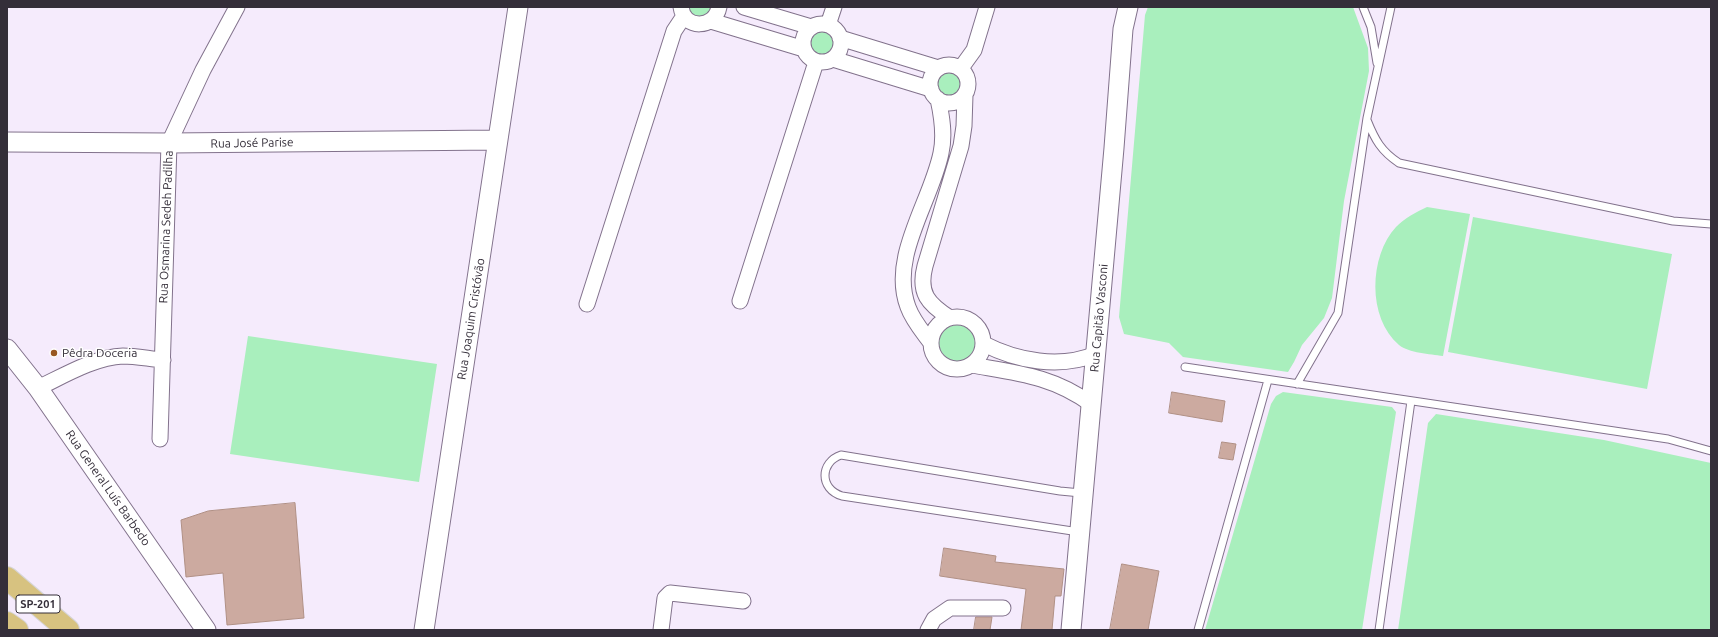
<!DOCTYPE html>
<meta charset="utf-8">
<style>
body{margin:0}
#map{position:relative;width:1718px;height:637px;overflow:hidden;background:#f5ebfc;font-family:Ubuntu,sans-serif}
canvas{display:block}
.frame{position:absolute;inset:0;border:8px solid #342e39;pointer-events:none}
</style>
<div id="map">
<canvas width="1718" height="637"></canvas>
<div class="frame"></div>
</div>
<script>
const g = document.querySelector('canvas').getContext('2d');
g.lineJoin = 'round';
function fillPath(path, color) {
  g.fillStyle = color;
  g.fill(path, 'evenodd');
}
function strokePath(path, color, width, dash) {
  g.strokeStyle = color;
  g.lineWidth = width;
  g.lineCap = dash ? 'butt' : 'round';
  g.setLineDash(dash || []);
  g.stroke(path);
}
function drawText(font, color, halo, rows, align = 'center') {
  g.font = font + ' Ubuntu,sans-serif';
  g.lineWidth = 3;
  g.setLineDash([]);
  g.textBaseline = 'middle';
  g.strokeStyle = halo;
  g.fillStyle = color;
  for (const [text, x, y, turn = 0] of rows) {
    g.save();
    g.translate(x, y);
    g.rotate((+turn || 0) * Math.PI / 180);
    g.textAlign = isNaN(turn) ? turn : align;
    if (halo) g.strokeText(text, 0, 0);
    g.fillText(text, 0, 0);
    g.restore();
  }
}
const green = new Path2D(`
 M688,7H712L707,15L696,17L690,12Z
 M1148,7H1353L1368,48L1369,71L1344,201L1332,298L1324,318L1302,345L1294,362L1288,372L1183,357L1169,343L1124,334L1119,317L1145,15Z
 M810 43a12 12 0 1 1 24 0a12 12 0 1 1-24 0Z
 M937 84a12 12 0 1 1 24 0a12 12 0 1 1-24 0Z
 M1427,207L1470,214L1443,356C1430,354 1409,353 1399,345C1367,318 1369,256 1396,227C1405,218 1416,212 1427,207Z
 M1473,217L1672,254L1647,389L1448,352Z
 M939 343a18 18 0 1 1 36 0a18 18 0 1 1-36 0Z
 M248,336L437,364L419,482L230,454Z
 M1283,392L1392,407L1396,412L1362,630H1205L1271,404L1276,396Z
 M1436,414L1604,440L1711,463V630H1398L1428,423Z`);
const building = new Path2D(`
 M1172,392L1225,401L1222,422L1169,413Z
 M1222,442L1236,444L1233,460L1219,458Z
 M295,503L304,618L227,625L223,573L186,577L181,520L208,511Z
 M944,548L996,556L995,562L1064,569L1061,596H1055L1052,630H1021L1026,589L940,576Z
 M1122,564L1159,571L1148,630H1110Z
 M976,617H992L990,630H974Z`);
const service = new Path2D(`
 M1363,7L1371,27L1377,63
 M1367,120C1375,140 1381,151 1399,163L1673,221L1711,224
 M1185,367L1668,439L1711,451
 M1297,384L1338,313L1367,118L1391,7
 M1079,532L842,496C819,489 820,462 841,455L1060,491L1081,493
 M1198,630L1268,380
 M1379,630L1411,401`);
const minor = new Path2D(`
 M681,7C684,30 715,29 719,7
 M744,7L811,27
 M711,21L804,49
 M803 43a19 19 0 1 1 38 0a19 19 0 1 1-38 0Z
 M828,25L834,7
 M840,38L938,68
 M833,59L931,89
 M930 84a19 19 0 1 1 38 0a19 19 0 1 1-38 0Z
 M961,68L974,50L987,7
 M740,301L816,62
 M587,304L674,31L684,16
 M931 343a26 26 0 1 1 52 0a26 26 0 1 1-52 0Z
 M950,318C928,304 918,293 925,266L961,146L964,126L965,95
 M931,343C923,332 913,321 908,307C889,257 931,202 941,153C945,135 942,117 938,99
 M984,344C1017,361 1060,369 1096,354
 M972,365C1017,373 1053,376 1091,404
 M38,388C63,376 95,357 123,356C136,356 150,359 163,360
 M160,439L169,143L203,70L237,7
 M661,630L665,598L670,593L743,601
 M928,630L934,619L950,608H1003`);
const tertiary = new Path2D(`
 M7,142L169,143L498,140
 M7,349L38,388L206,630
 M424,630L518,7
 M1071,630L1114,148L1123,29L1128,7`);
const primary = new Path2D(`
 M7,578L68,630
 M7,623L17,630`);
const markers = [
 [54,353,4,"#985722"]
];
const shields = [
 [38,604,44]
];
const shieldNames = [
 ["SP-201",38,604]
];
const streetNames = [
 ["Rua José Parise",252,143,-1],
 ["Rua Osmarina Sedeh Padilha",166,227,-88],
 ["Rua Capitão Vasconi",1099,318,-85],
 ["Rua Joaquim Cristóvão",471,319,-81],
 ["Rua General Luís Barbedo",108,488,55]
];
const poiNames = [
 ["Pêdra Doceria",62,353]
];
fillPath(green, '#a9efbd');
fillPath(building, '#ccaaa0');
strokePath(building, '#b09085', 1);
strokePath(service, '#82728c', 9);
strokePath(minor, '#82728c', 17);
strokePath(tertiary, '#82728c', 21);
strokePath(primary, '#d6d5d7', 24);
strokePath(service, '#fff', 7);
strokePath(minor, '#fff', 15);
strokePath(tertiary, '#fff', 19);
strokePath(primary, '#d7c280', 22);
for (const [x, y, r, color] of markers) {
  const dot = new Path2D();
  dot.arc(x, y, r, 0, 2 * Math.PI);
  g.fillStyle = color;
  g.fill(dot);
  strokePath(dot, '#fff', 1.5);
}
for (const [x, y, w] of shields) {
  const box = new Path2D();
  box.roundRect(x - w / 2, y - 9, w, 18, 3);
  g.fillStyle = '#fff';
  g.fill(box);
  strokePath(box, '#342e39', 1);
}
drawText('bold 11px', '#342e39', null, shieldNames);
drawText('12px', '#342e39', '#fff', streetNames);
drawText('12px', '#342e39', '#fff', poiNames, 'left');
</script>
